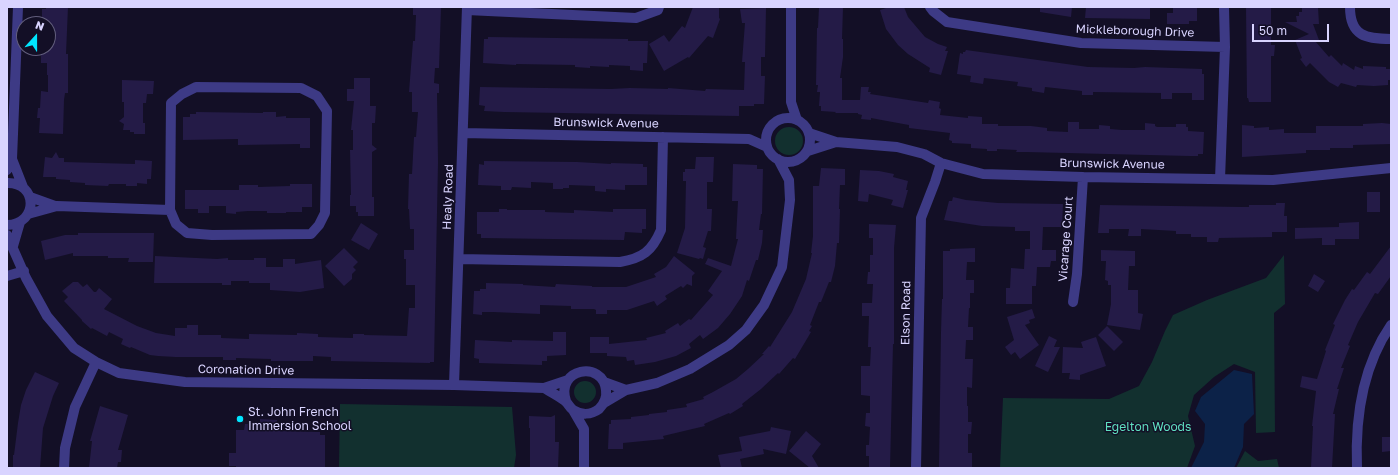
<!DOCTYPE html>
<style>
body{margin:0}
#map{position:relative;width:1398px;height:475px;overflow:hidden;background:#130f26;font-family:"Golos Text",sans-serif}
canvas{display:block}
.frame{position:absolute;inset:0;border:8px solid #d9d4ff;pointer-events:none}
.north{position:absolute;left:16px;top:16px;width:40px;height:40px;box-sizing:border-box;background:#130f26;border:1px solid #625e7d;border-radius:50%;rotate:21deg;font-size:11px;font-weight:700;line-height:16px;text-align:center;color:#d9d4ff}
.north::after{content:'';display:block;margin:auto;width:14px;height:18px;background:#00e5ff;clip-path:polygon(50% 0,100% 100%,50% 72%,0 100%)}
.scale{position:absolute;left:1252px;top:24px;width:77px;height:18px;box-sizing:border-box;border:2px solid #d9d4ff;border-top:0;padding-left:5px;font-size:12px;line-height:14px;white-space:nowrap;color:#d9d4ff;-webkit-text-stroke:3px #130f26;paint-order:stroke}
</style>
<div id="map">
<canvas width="1398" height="475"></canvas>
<div class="frame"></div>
<div class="north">N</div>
<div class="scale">50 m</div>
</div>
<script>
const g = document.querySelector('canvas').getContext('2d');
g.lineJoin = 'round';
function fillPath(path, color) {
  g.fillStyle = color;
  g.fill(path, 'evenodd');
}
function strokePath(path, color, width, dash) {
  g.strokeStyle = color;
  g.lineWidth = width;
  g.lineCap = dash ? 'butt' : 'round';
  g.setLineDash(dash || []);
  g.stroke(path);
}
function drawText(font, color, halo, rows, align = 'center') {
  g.font = font + ' "Golos Text",sans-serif';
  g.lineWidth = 3;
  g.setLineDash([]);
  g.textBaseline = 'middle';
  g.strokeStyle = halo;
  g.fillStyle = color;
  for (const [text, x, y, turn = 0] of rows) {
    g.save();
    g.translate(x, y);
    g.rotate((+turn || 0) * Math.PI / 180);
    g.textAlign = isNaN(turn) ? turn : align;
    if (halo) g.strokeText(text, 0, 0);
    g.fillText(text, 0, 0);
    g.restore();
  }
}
const green = new Path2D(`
 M775 141a14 14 0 1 1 28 0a14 14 0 1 1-28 0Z
 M1284,255L1285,304L1274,313L1275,432L1256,433L1255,372L1234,364L1214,377L1194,395L1188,416L1195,446L1187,468H1000L1003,398L1109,399L1139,386L1152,362L1165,331L1173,315L1207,300L1266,278Z
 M574 392a11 11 0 1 1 22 0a11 11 0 1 1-22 0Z
 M340,404L512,407L516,455L514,468H339Z
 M1245,451L1258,461L1277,459L1279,468H1236Z`);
const water = new Path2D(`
 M1234,370L1252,374L1254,414L1244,424L1243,447L1234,468H1191L1204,442L1205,424L1195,411L1201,397Z`);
const building = new Path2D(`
 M46,7H68L66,54H68V93H65L64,100L63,134L39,133L40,118H37L38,108H40L41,91L48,92V75H47V63H41V50H48V24H42V9H46Z
 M413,7H441L439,68H435L434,83L439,84V93H437L438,162L434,362H430V363L331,361V357L313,356V361H271V359L236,358V360H223V357H176L158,356L150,355L131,347L130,348L121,344L123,339L109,332L107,336L92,328L91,329L82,321V320L64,301L68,297L62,291L73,282H78L83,287L87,284L94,292H96L99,288L112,299L104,309L137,326L156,333L175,336V328H187V325H198V335H221V338L249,339V334L297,335V333L318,334V337L353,338V334H364V335L407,336L409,308H415V285H406V259H404V250H414V229H410L409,209H408L409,174H412L414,137H416L418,112H412V92H409L413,41H415L416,15H413Z
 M693,7H719V18L720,19L713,38L708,36L689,58L688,57L664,71L649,44L664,35L669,42L682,26L685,28Z
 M819,7H843L842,39H843V57L840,78H842V100H860L861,87H869L868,92H871L870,94L928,103L929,100L940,102L939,108L941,109L940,115L968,118V116L982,117V124H998V126H1031L1047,128V131L1068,132V122H1079V129H1099V125L1110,126V129L1122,130H1145V123L1155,124V126L1157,127H1176V124H1186V127H1188V131L1204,132L1203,154H1198V156H1190L1026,152H1016L1017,150L997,149V151H987V149L971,148V144L952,143V141L949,140L950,133L909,128V125L887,121L871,118V120L861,119L862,115L858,114V113H835L836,112L821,111V106H819L820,92H817L818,85H816L817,28H818Z
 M889,7H904L908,17L925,37L938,44L947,47L945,51H948L941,75L929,72L930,68L908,54L898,45L886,29L880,10Z
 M1040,7H1072L1071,17L1040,12Z
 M1086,7H1150V19L1085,18Z
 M1173,7H1197V21H1189V24H1167V13H1173Z
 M1246,7H1271V45H1275L1274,56H1271V102H1249L1248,98H1247Z
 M1302,7H1318L1319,24H1313L1319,40L1315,41L1329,57L1331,55L1342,66L1343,63L1354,70L1355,66L1363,69V66L1386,67V69H1391V80H1388V85L1374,86L1357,85L1356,87L1341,83L1338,87L1329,82L1310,63L1306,67L1300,59L1302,58L1295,40L1309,34L1285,22H1297L1296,16H1299V12H1302Z
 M766,8L765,57H761V76H765L764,104H754V106H739V116L504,112L484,111L485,106L479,105L480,87L611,89L630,88L668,89V88L705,91L706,89L744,90L745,62H742L745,23H742L740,9Z
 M488,37L628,39V41H648L647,63H643V71L630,70V66L609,65V67L590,66V68L575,67V65L516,64V65L483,63L484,39H488Z
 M966,50L1088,67L1134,68L1145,67L1202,69V74H1204V100H1192V93H1172V99H1161V93L1093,92V95H1082V91L1045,87L1044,93L1032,91V88L1017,86L1018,82L984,78L983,84L970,82L971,76L957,74L960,53L963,54V52H965Z
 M354,78H370V106H376L375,123H372V145L377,149L372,152V197H374V216H358V212H356V206H350V195H351L350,150H353V130H351L354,101H347V89H354Z
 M122,80L154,81L153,94H147L146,103H143V123H145V134H134V132H130V130H123L124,124L119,121L124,117V102H122Z
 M196,112L263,113V112H276V117L286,116V118H310V148H300V144L238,145V139L183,140V117H190V114H196Z
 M1382,123L1391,124V144L1353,145V148H1330V150H1306V153L1242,157V125L1254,126V128L1269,127V130L1284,129V133H1316V126H1363V124Z
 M56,152L59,158H64V162L135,164V160L152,161L151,179H147V184L137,183V186H126V184H109L108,186L85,185V183L70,182V180L56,179V177H43L45,157L52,158Z
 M696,157H714L713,182H707V209H712L711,231H708L703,247L706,248L703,259L700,258L699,259L677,253L685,228L686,181H683V172H685V169H695Z
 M484,161L577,162L611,164V163L643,164V167H647V185H625V190L606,189V192L595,191V186L569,185V188H563V189H553V183L531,182V188L512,187L511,190H501V186L478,185L479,164L484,165Z
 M733,164L757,165V169H763L762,214H761L759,230H763L762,243L758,260H756L749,281L747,280L742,296L730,314L718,328L703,339L700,335L689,344L691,348L676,356L655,362L635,365L634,360L627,361L626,357L607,356V353H590V337H609V344L647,340L646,338L666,333L665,331L678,323L680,326L689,319L691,320L713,295L708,291L722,271L705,264L708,258L731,266L738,239H736L738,201H732Z
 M821,168L845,169V185H840L839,209H840L839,243H837L835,266L831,282H829L821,302H819L810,325L812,326L809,331L811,332L795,359L793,358L779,374L778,373L761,389L742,404L743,406L730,414L729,413L704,424L705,426L663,436L664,439L623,443V449H608L609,424H611V420L631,419V417L649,415V414L667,412V410L687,407L686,404L704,399L703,397L713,392L736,379L748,369L764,354H762L769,346L770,347L792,312L806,279L812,253H811L813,236V186H819Z
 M860,170L879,171L894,174L893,177L908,181L906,190H908L903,208L891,205L893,200L869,194L868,202L858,201Z
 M290,184H312V207H302V212H286V213H267V211H248L236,212V214L226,213V206H209V213H198V209H185V190H239V185H258V187L290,186Z
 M1367,192H1380V212H1367Z
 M953,197L966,200L998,203L1063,204L1062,227H1043L1042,250H1056V261H1051L1050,267H1037L1036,286H1032V304H1006V288H1010L1011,268L1024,269L1025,249H1030V231H1015V227L982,226L944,220L949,201H952Z
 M1276,203H1285L1284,216H1287V232H1272V237L1219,238L1218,242H1207V237H1191V234H1176V231L1141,229V236H1128L1129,229H1109V233H1098L1100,205L1243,207H1249V205H1276Z
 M499,209H507V210H545V212L574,213V210L613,212V209H646V229H642V233L625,232L624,240L481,238V234H477V212H499Z
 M1359,222V239H1335V245H1322V238L1295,239V228L1339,227V223Z
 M361,223L378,234L369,250L351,240Z
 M869,224L896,225L894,248V344H893L890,468H869V456H866V445H869L870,427L865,426L866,413H870V396L861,395V366H870L871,347H868L869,316H862V303H872L873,284H867L868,272H870V255H873V238H869Z
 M78,233H154L153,262H128L129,258H108V256H73V253L45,260L41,241L65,235H78Z
 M1391,246V276L1378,294L1375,293L1358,322L1348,345L1350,346L1341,368H1344L1337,389H1339L1333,414H1335L1332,468H1311L1313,426H1312L1316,391L1300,387L1302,376L1317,379L1326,351L1325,350L1335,325L1333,324L1345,300L1352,289L1354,290L1367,272L1370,274Z
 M344,248L358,262L353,267L356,270L352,274V279L344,286L325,266Z
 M975,248V262H967L966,280H974V293H970V308H969L968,327H973V340H966L965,359H973L972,388L967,387V406H968V422H972L971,434H968V453H972V468H939L941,332L942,299H943V251H950V249Z
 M1101,250L1135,251V266H1129L1128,290H1138V313L1143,314L1140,330L1107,325L1111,304V285H1108V281L1105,280L1106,261H1101Z
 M155,256L217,259L228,258V260H254V258H266V267H283V259H295V264L321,260L324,288L300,292L270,290V283H249V281H231V285H222V283H154Z
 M674,256L695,273L692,276V286L687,284L683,288L681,286L665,296L667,299L657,306L654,301L627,310H607V314H596V310L594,309H571V306L540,305V314L493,312H482V315L473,314L474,291H480V289H486V283L523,284V285L555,287L556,284L592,286V287H626L656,277L654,274L666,267Z
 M1314,274L1325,281L1318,292L1308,286Z
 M1032,309L1035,318L1029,320L1030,323L1025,325L1039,345L1020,359L1015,352L1011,355L1005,347L1014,340L1007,317Z
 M1107,326L1123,342L1114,351L1098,335Z
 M553,332H566V355L547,356V361H542V365L479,363V359L474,358L475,340L512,342V340L553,341Z
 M1049,336L1057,340L1054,347H1060L1048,372L1035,366Z
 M1096,337L1106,366L1080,375V380L1069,379L1070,373H1062L1063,347L1083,348L1081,342Z
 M35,372L59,383L53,396L43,428L40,468H13V455H14L18,423L21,405L26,390Z
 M100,406L128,415L118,450H122L121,462H118L117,468H89L92,441H90Z
 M555,415V442H559L558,468H530V428H529V416L551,417Z
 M260,419L277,420V431L320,432V435H325V468H236V466H229V453H236V430H244L245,424H260Z
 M771,427L791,431L786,454L763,449L764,454L740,459L742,468H721L718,455L742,451L739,437L770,431Z
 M806,431L821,444L812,456L819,468H810L789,451Z
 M1382,437H1391V451L1382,452Z`);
const minor = new Path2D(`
 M791,7V102L797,120
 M930,7L933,11L947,22L1081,43L1225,47L1220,179
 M1224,7L1225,47
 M1350,7C1350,36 1366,39 1391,39
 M467,10L636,18L658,10L659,7
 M196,87L301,88L317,96L327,111L325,213L319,225L311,234L212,235L187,233L176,224L170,210L171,103L182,94Z
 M766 140a22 22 0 1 1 44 0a22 22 0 1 1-44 0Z
 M463,133L749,139L767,147
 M809,133L836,142L897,147L924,154L941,163L983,174L1083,177L1273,180L1391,168
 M808,151L836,142
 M12,159L23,187
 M7,170L12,159L18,7
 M7,183C38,182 39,224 7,225
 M30,197L55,206
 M28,214L57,206L170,210
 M7,235L26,278L47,316L74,348L96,362L119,373L185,382L454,385L544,388L568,380
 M13,246L20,222
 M459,259L620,262C643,258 652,251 661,230L663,137
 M7,276L24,271
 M1073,302L1077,274L1083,177
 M604,382L626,390
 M454,385L467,7
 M544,388C551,392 559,396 565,401C568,403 569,407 573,410C581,415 591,415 599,409C604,404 607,397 606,390C603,360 555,368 566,401
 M604,403L626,390L657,383L690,369L729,345L746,330L764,305L782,267L790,200L789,180L778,159
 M573,410L584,429V468
 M64,468L65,448L75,407L96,362
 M916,468L921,218L935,182L941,163
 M1357,468C1355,419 1362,367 1391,325`);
const markers = [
 [240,419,4,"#00e5ff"]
];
const streetNames = [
 ["Mickleborough Drive",1135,31,2],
 ["Brunswick Avenue",606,123,1],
 ["Brunswick Avenue",1112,164,1],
 ["Healy Road",448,197,-88],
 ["Vicarage Court",1066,239,-86],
 ["Elson Road",906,313,-89],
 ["Coronation Drive",246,370,1]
];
const poiNames = [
 ["St. John French",248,412],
 ["Immersion School",248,426]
];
const parkNames = [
 ["Egelton Woods",1148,427]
];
fillPath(green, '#12302f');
fillPath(water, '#0c2248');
fillPath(building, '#241b47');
strokePath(minor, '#3d3a85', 10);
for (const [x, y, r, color] of markers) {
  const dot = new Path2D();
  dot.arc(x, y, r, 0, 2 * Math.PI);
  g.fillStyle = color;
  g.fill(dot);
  strokePath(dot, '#130f26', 1.5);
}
drawText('12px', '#d9d4ff', '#130f26', streetNames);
drawText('12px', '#d9d4ff', '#130f26', poiNames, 'left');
drawText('12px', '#5fe0c0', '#130f26', parkNames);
</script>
